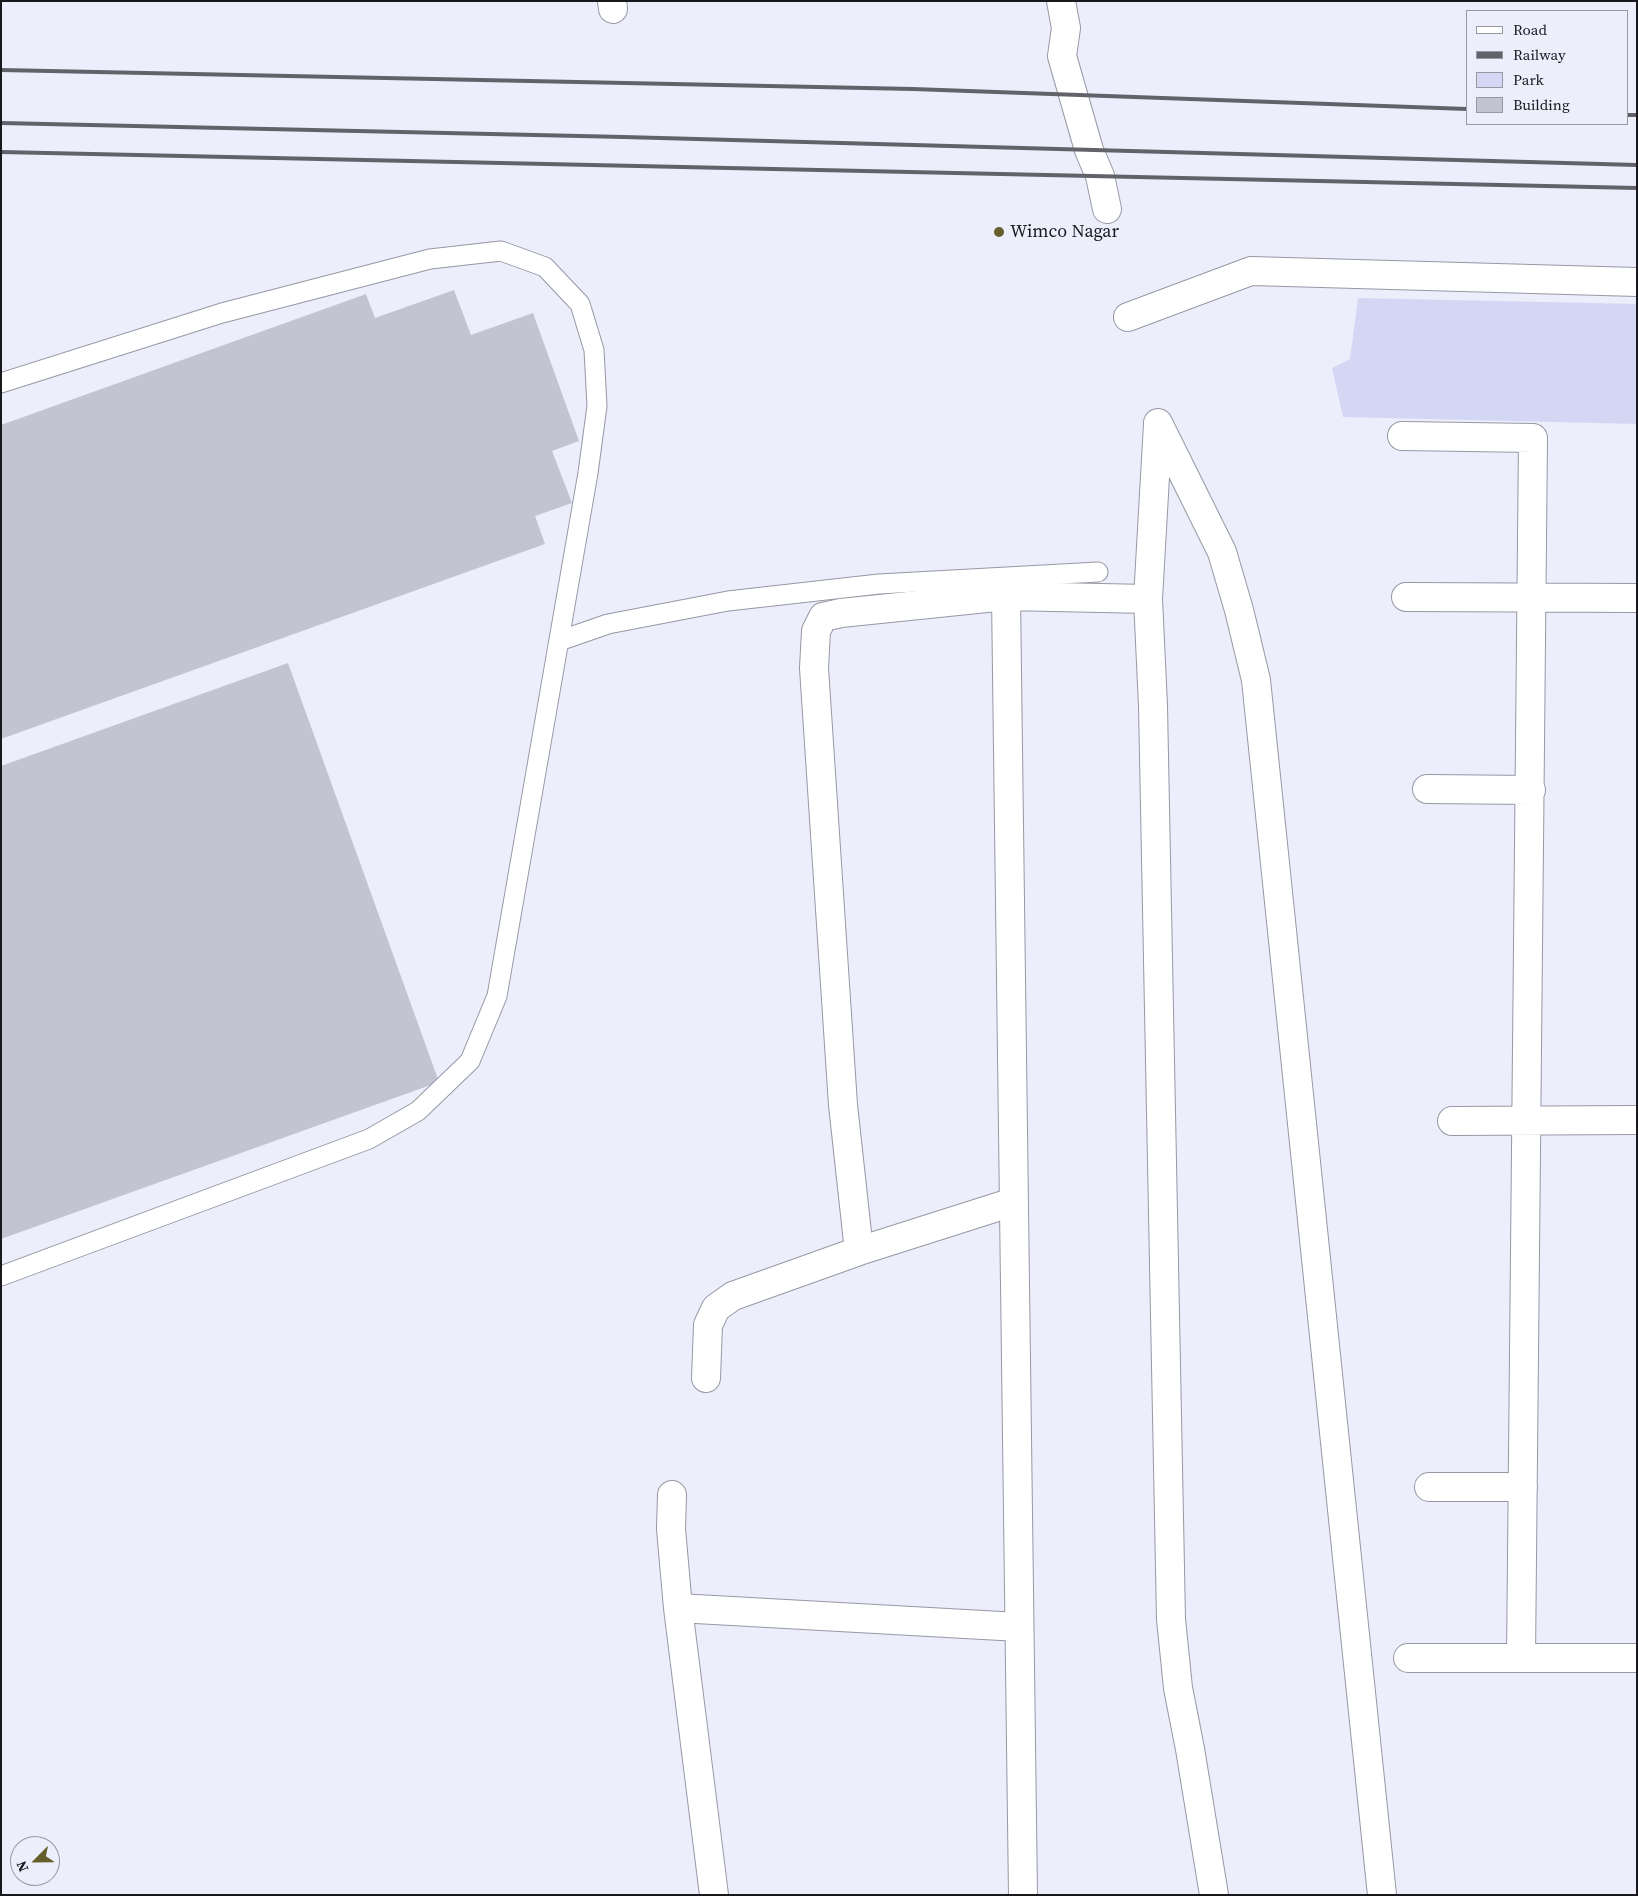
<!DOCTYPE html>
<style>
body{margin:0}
#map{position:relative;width:1638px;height:1896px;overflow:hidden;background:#eceefb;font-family:"Source Serif 4",serif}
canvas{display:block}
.frame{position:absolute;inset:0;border:2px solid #18181d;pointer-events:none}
.legend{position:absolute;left:1466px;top:10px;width:162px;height:115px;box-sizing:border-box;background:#eceefb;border:1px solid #9798a2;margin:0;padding:6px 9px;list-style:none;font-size:15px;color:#18181d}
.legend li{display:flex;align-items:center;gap:10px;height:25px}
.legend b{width:25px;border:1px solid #9798a2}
.north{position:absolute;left:10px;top:1836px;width:50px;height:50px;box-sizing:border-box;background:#eceefb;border:1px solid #9798a2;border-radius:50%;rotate:247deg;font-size:14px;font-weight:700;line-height:20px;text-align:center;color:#18181d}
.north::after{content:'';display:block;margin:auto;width:18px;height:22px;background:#665e2b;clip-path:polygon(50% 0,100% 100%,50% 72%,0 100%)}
</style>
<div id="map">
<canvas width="1638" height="1896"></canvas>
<div class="frame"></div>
<ul class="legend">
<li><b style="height:6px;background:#fff"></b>Road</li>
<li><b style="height:6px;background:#62626a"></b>Railway</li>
<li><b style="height:14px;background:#d4d7f3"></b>Park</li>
<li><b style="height:14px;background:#c3c4d1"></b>Building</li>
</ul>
<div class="north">N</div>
</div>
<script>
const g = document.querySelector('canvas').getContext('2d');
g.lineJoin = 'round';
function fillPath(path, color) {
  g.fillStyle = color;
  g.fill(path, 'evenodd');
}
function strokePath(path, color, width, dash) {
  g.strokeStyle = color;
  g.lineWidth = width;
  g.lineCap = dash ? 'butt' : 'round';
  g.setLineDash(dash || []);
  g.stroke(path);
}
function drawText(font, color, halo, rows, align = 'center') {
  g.font = font + ' "Source Serif 4",serif';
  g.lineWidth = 4;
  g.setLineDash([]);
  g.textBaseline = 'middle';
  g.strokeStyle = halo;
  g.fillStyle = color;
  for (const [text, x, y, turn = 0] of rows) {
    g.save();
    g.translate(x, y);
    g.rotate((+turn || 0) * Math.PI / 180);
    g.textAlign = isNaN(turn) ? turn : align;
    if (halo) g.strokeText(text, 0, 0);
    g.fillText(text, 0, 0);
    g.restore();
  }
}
const green = new Path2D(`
 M1358,298L1637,304V424L1343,417L1332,368L1350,359Z`);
const building = new Path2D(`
 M454,290L471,335L533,313L579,441L552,451L572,503L535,516L545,544L1,739V425L366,294L375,318Z
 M288,663L439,1082L1,1239V766Z`);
const service = new Path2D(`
 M1,383L222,313L430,259L501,251L545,267L580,304L594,350L597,406L588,473L497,996L470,1061L418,1111L369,1139L1,1276
 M559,641L608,624L728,601L879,584L1098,572`);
const minor = new Path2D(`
 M612,1L613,9
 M1061,1L1066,28L1062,56L1089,150L1100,176L1107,209
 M1128,317L1251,271L1637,282
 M1158,423L1222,552L1239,610L1256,680L1382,1895
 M1158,424L1148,599L1153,706L1171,1619L1178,1688L1190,1749L1214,1895
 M1402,436L1533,438L1521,1658
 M1006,596L1023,1895
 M1406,597L1637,598
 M1427,789L1531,790
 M1452,1121L1637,1120
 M859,1251L843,1105L814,668L816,631L823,617L841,613L1006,596L1148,599
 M706,1378L708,1325L716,1308L733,1296L859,1251L1013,1202
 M1429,1487H1523
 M672,1495L671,1529L678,1608L714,1895
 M678,1608L1019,1627
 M1408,1658H1637`);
const rail = new Path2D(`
 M1,70L913,89L1467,109
 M1627,115H1637
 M1,123L624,137L1637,165
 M1,152L1637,188`);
const markers = [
 [999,232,6,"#665e2b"]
];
const poiNames = [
 ["Wimco Nagar",1010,232]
];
fillPath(green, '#d4d7f3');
fillPath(building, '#c3c4d1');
strokePath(service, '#9698a4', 21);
strokePath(minor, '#9698a4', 30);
strokePath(service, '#fff', 19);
strokePath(minor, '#fff', 28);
strokePath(rail, '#62626a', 4);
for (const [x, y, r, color] of markers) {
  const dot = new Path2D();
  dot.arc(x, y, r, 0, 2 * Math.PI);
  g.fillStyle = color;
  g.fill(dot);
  strokePath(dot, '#eceefb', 2);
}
drawText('18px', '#18181d', '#eceefb', poiNames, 'left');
</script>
